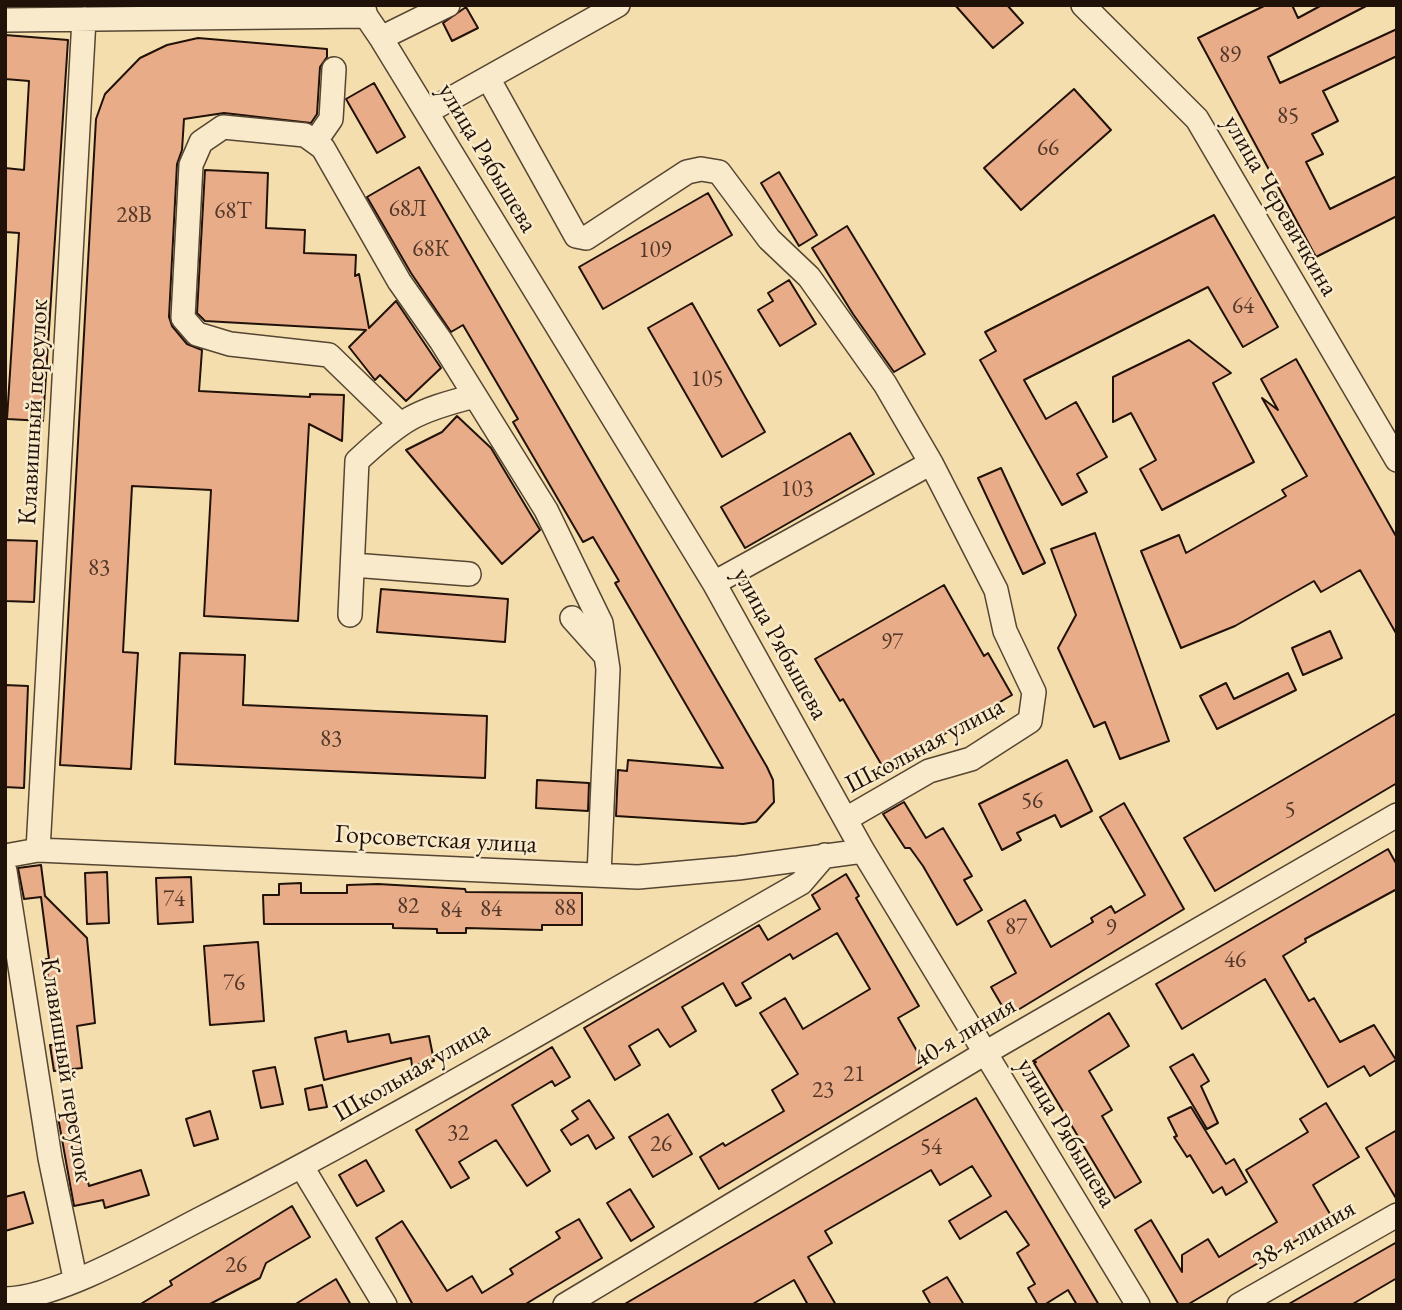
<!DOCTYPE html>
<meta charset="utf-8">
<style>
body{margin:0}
#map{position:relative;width:1402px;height:1310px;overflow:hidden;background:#f5dead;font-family:"EB Garamond",serif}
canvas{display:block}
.frame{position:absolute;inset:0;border:7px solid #211209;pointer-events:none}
</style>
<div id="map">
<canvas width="1402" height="1310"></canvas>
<div class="frame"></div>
</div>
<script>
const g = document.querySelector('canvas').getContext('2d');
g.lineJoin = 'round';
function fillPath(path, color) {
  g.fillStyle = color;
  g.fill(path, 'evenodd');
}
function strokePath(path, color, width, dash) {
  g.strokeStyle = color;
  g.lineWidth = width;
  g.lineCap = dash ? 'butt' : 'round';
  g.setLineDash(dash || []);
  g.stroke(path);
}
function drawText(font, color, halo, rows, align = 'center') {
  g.font = font + ' "EB Garamond",serif';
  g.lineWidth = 5;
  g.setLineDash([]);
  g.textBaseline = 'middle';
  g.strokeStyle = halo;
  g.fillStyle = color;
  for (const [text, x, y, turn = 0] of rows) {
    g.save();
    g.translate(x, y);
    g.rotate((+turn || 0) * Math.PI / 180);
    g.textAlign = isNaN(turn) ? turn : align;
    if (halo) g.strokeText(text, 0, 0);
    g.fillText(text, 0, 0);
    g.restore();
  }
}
const building = new Path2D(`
 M955,5H1007L1023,23L993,48Z
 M1266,5H1292L1298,18L1322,5H1368L1268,57L1280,83L1397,29V56L1323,91L1338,121L1312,134L1323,154L1306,162L1330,209L1397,176V216L1316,257L1198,38Z
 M466,7L478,28L452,41L443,23Z
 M5,35L68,40L43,421L7,419L19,233L5,232V168L24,170L29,81L5,79Z
 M198,38L327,49V57L320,67L317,114L311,123L224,113L184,119L182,150L177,164L169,317L172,326L187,344L202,350L199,391L310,397V394L344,395L342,441L309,424L298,621L204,616L211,490L132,486L123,652L138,653L131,769L60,765L96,119L105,94L140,58L167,45Z
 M374,83L405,137L377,153L346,99Z
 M1074,89L1111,130L1021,210L984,168Z
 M419,167L767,767L773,780L774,802L756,822L743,824L616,816L618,770L627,771L628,760L723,768L615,583L619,581L593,537L583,542L513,422L518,419L463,325L451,332L411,273L367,197Z
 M205,170L268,173L266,228L305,230L304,253L356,255L355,276L359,274L369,328L396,301L441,368L406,401L380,375L375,380L349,347L366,330L205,321L197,313Z
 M779,172L817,235L799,246L761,183Z
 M708,193L732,235L603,309L579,267Z
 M1214,215L1278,327L1243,347L1208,287L1024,380L1046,419L1076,402L1107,457L1077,474L1087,492L1062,505L980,360L996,351L985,332Z
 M847,226L925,354L894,372L853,314L812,248Z
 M789,280L816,324L780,346L758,310L773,301L768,293Z
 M692,303L765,432L722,457L648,328Z
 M1189,340L1231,373L1213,383L1254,462L1162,510L1140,469L1156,460L1131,413L1113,422V377Z
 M1296,359L1397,538V635L1360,570L1321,592L1314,581L1235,626L1181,648L1141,551L1179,535L1186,553L1286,496L1282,490L1307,476L1262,398L1278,410L1261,379Z
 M457,416L491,448L540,530L502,564L406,450L442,432Z
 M850,433L874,474L745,548L721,507Z
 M1001,468L1045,563L1023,574L978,478Z
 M1095,533L1169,741L1120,759L1105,722L1094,727L1058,648L1076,615L1051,549Z
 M5,540L37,541L34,602L5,601Z
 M944,585L984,656L988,653L1012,695L884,769L843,699L840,701L815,659Z
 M381,589L508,599L505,642L377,632Z
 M1330,631L1342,658L1303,675L1292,648Z
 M180,653L245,655L243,705L487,716L485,778L175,764Z
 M1288,673L1296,690L1217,729L1200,696L1226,683L1234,699Z
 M5,685L28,686L24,788L5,787Z
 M1397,713V783L1215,891L1184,838Z
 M1067,760L1092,811L1061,827L1055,815L1017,833L1021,840L1002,850L979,804Z
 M537,780L589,783L588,811L536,808Z
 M904,802L926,838L943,828L972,876L964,880L982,910L957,925L923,866L910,848H905L883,814Z
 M1124,803L1184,909L1008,1016L991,987L1016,973L988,921L1025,900L1051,947L1093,922L1091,918L1111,906L1115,913L1145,895L1100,817Z
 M1388,849L1397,865V889L1305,939L1306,942L1283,956L1309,1001L1314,998L1340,1042L1374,1025L1396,1060L1370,1076L1364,1066L1328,1087L1265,979L1182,1029L1156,984Z
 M41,865L45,896L87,938L95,1023L77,1026L82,1068L54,1071L50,1045H55L46,959H49L41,897L24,899L18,868Z
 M107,872L109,923L87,924L85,873Z
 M846,874L859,896L856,898L919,1006L898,1018L925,1065L719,1189L700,1157L723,1143L725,1146L784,1111L772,1090L798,1074L760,1013L785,998L803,1029L870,989L837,933L793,959L790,954L742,983L751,998L736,1006L723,983L682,1007L696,1031L670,1047L658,1029L629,1046L640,1065L615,1080L584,1028L759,925L768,940L820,909L812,895Z
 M191,877L193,922L158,924L156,878Z
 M301,883V893H347V885L378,884L465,889L466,892L582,893V925H542V930L466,928V933H437V929L393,928V924H264L263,895H279V884Z
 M258,942L264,1021L210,1025L204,946Z
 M1109,1013L1129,1046L1089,1071L1112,1110L1102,1116L1141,1182L1115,1198L1034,1063L1036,1062L1033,1061Z
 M346,1031L348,1042L389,1034L391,1043L429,1036L434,1061L412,1066L411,1058L324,1080L315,1038Z
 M552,1047L570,1077L555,1086L552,1081L512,1105L550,1171L527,1186L496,1140L459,1162L469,1178L451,1188L416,1130Z
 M1193,1054L1209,1081L1201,1086L1218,1123L1207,1129L1170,1067Z
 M275,1067L283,1104L261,1108L253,1071Z
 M322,1085L327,1107L309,1110L305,1089Z
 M976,1098L1099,1305H1077L1068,1290L1044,1305H1038L1028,1288L1035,1284L1017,1253L1029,1245L1006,1211L960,1239L949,1221L991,1196L972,1166L940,1185L931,1170L825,1231L832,1243L808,1257L836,1305H808L794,1280L751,1305H623Z
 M589,1100L614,1138L596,1149L588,1135L571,1145L561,1130L578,1119L572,1111Z
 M1326,1103L1359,1157L1313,1185L1333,1219L1187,1305H1179L1135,1230L1151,1220L1182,1272V1255L1208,1239L1219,1257L1277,1222L1246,1170L1308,1132L1300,1119Z
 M1191,1107L1226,1164L1234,1159L1247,1182L1226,1195L1222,1187L1213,1193L1190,1155L1187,1157L1174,1137L1177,1136L1168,1118Z
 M210,1111L218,1139L194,1146L186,1119Z
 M668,1114L692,1154L653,1177L629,1137Z
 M73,1115L89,1186L141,1170L149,1195L105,1208L103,1200L74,1206L58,1117Z
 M1397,1130V1200L1366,1148Z
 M366,1160L384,1191L357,1206L339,1175Z
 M630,1189L654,1227L631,1241L607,1203Z
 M24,1192L33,1223L5,1231V1197Z
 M292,1206L310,1237L266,1263L260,1278L208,1305H139L172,1285L170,1281Z
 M579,1219L602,1258L524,1305H413L376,1238L402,1221L447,1291L472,1276L482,1293L513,1274L510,1269L560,1238L556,1232Z
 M1397,1242V1278L1351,1305H1287Z
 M947,1277L964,1305H931L923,1291Z
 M336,1279L351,1305H294Z`);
const minor = new Path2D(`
 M354,5L366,16L381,38L714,583L863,851L1138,1305
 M1083,5L1197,119L1397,460
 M5,20L366,16L364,9
 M381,38L448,5
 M488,78L576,236L586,238L687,172L701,169L719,172L769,239L809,277L885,384L931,463L996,590L1005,631L1034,692L1030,721L971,759L929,771L846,819
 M427,112L618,5
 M315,142L331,119L334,69
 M399,423L329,355L230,344L197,334L183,318L191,165L201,142L223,127L305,135L323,148L399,281L441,341L546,510L601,623L608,669L599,875
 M353,565L469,574
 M714,583L931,463
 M350,615L357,461C402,419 415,411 475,396
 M572,618L606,656
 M38,850L84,19
 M5,856L38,850L638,877L738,868L863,851
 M5,871L50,1158L75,1278
 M302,1167L385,1305
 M5,1299C60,1298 153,1243 204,1217C407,1113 603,996 801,883L825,855
 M565,1305L985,1053L1397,815
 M1239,1305L1397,1215`);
const numberNames = [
 ["89",1230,56],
 ["85",1288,117],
 ["66",1048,149],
 ["68Л",408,210],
 ["68Т",233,212],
 ["28В",134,216],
 ["68К",431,250],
 ["109",655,251],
 ["64",1243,307],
 ["105",707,380],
 ["103",797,490],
 ["83",99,569],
 ["97",892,643],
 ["83",331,740],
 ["56",1032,802],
 ["5",1290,811],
 ["74",174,900],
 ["82",408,907],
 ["88",565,909],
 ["84",491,910],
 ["84",451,911],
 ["87",1016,928],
 ["9",1111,929],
 ["46",1235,961],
 ["76",234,984],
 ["21",854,1075],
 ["23",823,1091],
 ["32",458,1134],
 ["26",661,1145],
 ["54",931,1148],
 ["26",236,1266]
];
const streetNames = [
 ["улица Рябышева",487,158,59],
 ["улица Черевичкина",1280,206,60],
 ["Клавишный переулок",34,412,-87],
 ["улица Рябышева",780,644,61],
 ["Школьная улица",925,746,-28],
 ["Горсоветская улица",436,840,3],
 ["40-я линия",965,1033,-31],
 ["Клавишный переулок",66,1070,81],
 ["Школьная улица",412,1072,-30],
 ["улица Рябышева",1066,1133,59],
 ["38-я линия",1304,1235,-30]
];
fillPath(building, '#e9ac89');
strokePath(building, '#211209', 2);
strokePath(minor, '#564532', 26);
strokePath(minor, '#f8eaca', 23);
drawText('23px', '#533829', null, numberNames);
drawText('26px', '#211209', '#f8eaca', streetNames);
</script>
